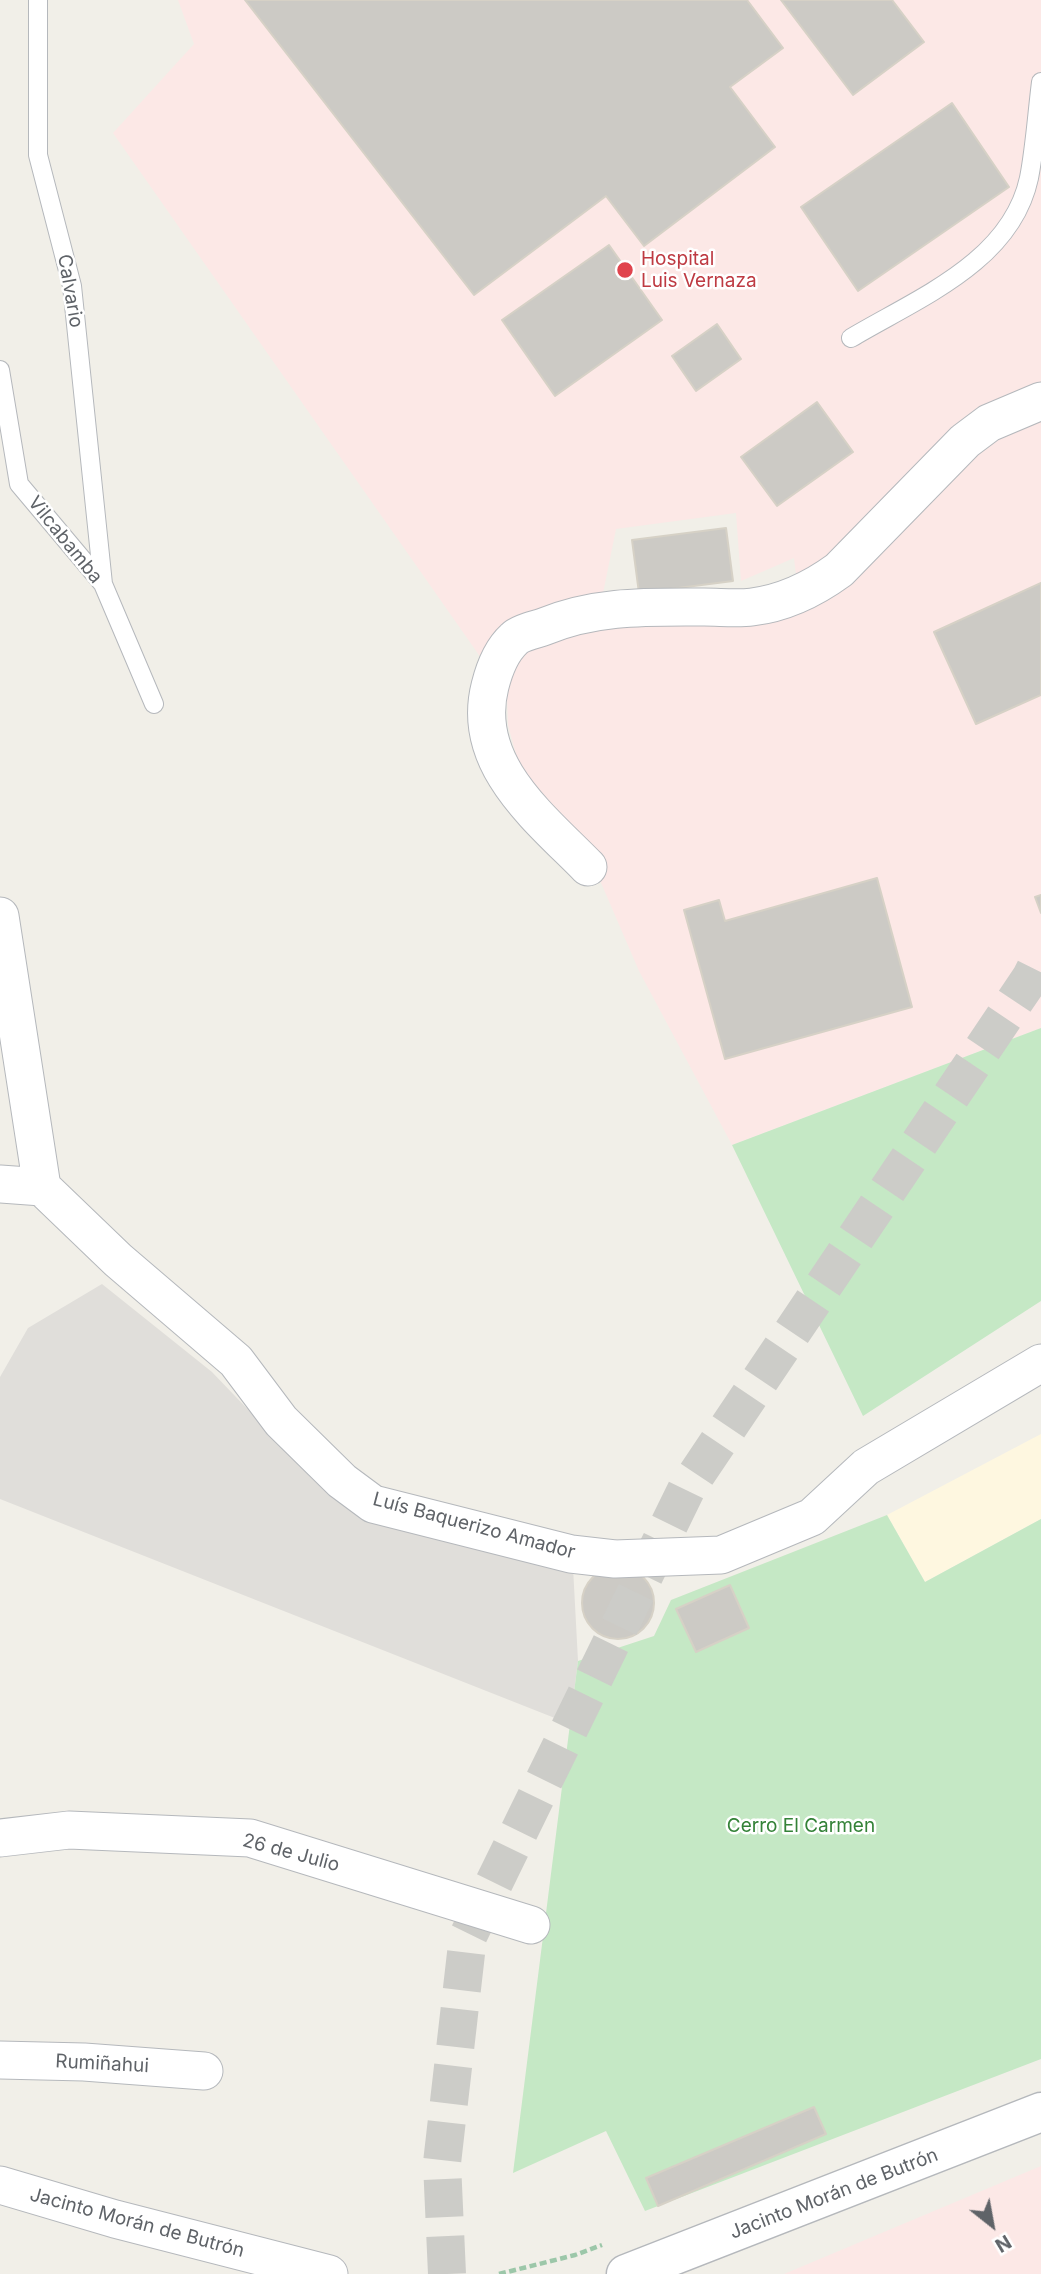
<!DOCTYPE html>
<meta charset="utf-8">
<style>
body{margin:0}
#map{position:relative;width:1041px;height:2274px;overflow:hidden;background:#f1efe8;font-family:Inter,sans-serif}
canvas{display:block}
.north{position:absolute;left:957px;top:2190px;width:70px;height:70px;-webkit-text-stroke:5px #fff;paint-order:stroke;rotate:149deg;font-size:19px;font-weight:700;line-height:28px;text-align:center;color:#5f6368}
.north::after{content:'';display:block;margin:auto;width:24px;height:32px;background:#5f6368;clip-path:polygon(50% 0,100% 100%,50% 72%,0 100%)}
</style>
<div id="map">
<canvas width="1041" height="2274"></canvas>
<div class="north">N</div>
</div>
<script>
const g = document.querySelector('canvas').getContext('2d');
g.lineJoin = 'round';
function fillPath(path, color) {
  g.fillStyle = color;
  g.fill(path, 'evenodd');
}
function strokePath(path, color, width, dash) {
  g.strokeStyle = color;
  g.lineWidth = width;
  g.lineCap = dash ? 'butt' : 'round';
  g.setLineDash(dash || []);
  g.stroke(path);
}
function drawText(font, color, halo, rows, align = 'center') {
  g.font = font + ' Inter,sans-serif';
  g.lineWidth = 5;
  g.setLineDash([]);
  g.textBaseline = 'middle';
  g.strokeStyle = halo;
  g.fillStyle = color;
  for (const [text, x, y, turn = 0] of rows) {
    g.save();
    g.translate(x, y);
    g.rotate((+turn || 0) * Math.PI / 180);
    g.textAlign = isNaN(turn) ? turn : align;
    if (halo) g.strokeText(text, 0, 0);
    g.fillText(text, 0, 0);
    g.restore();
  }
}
const commercial = new Path2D(`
 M1041,1434V1519L925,1582L887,1515Z`);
const industrial = new Path2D(`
 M102,1284L212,1372L326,1491L573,1567L578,1661L570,1724L0,1499V1377L28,1328Z`);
const medical = new Path2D(`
 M178,0H1041V1028L732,1145L639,971L580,834L532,782L517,758L508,725L507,695L113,133L194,44ZM736,513L741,581L794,558L800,608L598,618L616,529Z
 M1041,2166V2274H784Z`);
const green = new Path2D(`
 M1041,1028V1301L863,1416L732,1145Z
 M887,1515L925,1582L1041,1519V2059L645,2211L606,2131L513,2173L578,1661L654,1636L671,1600Z`);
const building = new Path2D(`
 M245,0H747L783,48L730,87L775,147L644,246L606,196L474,295Z
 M781,0H892L924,42L853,95Z
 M952,103L1009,187L858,291L801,207Z
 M609,245L662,320L555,396L502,320Z
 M717,324L741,359L696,391L672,356Z
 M817,402L853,452L777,506L741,457Z
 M726,528L733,581L639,593L632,540Z
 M1041,583V695L976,724L934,632Z
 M877,878L912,1007L725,1059L684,910L719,900L725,921Z
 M1041,895V913L1035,897Z
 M582 1603a36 36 0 1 1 72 0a36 36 0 1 1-72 0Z
 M730,1585L749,1628L696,1652L676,1609Z
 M814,2107L826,2134L658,2206L646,2178Z`);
const primaryTunnel = new Path2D(`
 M447,2274L442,2163L468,1936L686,1490L1031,977L1041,957`);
const path = new Path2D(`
 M499,2274L575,2255L602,2245`);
const service = new Path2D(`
 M38,0V155L72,286L103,584
 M851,338C918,298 1011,262 1029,178C1035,147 1037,114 1041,82
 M0,370L19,484L103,584L154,704`);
const minor = new Path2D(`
 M588,867C540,818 470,764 490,686C494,670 501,651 514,639C520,633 534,630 543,627C595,605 648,607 704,607C720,607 737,609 752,607C785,603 813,589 839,570L965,441L989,423L1041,401
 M0,916L42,1187L118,1260L236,1361L281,1421L342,1481L373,1504L571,1554L615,1559L721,1555L812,1517L866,1467L1041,1363
 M0,1184L42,1187
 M0,1838L69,1830L250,1838L531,1925
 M0,2060L84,2062L204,2071
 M0,2185L115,2219L329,2274`);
const tertiary = new Path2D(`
 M626,2274L1041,2112`);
const markers = [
 [625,270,9,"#e0444e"]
];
const healthNames = [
 ["Hospital",641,259],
 ["Luis Vernaza",641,281]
];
const streetNames = [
 ["Calvario",70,291,80],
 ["Vilcabamba",65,540,51],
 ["Luís Baquerizo Amador",474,1526,15],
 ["26 de Julio",291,1853,15],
 ["Rumiñahui",102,2064,3],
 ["Jacinto Morán de Butrón",834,2194,-21],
 ["Jacinto Morán de Butrón",137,2223,15]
];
const parkNames = [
 ["Cerro El Carmen",801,1826]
];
fillPath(commercial, '#fef7e0');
fillPath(industrial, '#e0deda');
fillPath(medical, '#fce8e6');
fillPath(green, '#c5e8c5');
fillPath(building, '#cccac5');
strokePath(building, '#d6d1c6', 2);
strokePath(primaryTunnel, '#ccccc8', 38, [38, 19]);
strokePath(service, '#b5b8bc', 20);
strokePath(minor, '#b5b8bc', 39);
strokePath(tertiary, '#b5b8bc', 41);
strokePath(path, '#9cc7a9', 4.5, [7, 3.5]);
strokePath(service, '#fff', 18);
strokePath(minor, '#fff', 37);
strokePath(tertiary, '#fff', 38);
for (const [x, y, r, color] of markers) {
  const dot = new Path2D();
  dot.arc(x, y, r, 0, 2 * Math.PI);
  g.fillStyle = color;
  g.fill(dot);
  strokePath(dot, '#fff', 2.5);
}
drawText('19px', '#be3a42', '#fff', healthNames, 'left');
drawText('19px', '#5f6368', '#fff', streetNames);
drawText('19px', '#348238', '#fff', parkNames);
</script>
